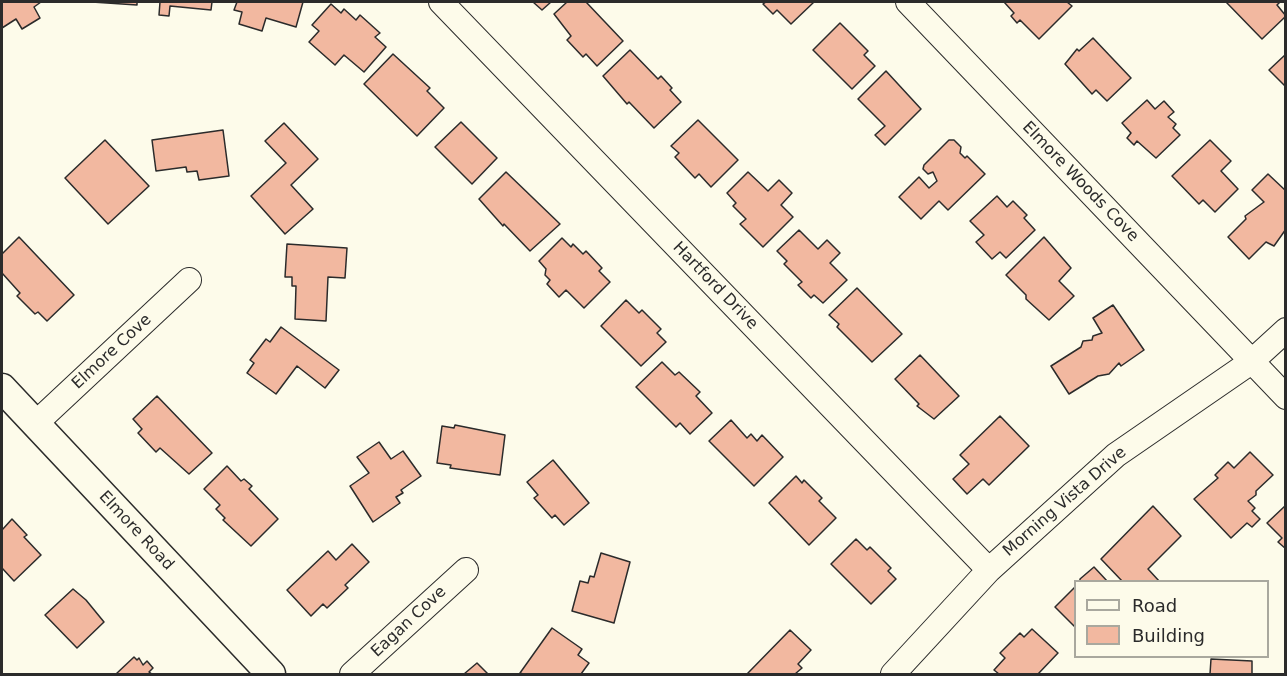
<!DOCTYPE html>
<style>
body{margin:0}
#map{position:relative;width:1287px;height:676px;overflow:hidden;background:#fdfbea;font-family:"DejaVu Sans",sans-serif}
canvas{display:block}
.frame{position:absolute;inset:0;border:3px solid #2b2b2b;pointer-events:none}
.legend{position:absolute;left:1074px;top:580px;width:195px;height:78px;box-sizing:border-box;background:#fdfbea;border:2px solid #a9a89e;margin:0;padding:8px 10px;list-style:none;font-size:18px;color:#2b2b2b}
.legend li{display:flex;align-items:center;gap:12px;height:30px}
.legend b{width:30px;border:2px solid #a9a89e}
</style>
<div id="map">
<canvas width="1287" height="676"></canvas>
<div class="frame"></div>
<ul class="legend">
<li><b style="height:8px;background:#fdfbea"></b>Road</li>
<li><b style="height:16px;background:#f2b8a0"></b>Building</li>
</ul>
</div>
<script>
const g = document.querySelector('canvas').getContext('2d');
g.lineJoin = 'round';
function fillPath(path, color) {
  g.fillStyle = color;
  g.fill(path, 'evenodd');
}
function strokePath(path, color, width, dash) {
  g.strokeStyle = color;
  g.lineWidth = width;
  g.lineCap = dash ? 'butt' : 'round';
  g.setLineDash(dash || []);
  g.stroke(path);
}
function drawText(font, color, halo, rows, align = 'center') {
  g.font = font + ' "DejaVu Sans",sans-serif';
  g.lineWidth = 4.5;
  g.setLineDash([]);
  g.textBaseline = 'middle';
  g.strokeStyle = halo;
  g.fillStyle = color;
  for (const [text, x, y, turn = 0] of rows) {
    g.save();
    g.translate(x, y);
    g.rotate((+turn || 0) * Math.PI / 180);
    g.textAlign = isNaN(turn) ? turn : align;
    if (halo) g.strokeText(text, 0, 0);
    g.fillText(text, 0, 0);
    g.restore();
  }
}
const building = new Path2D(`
 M2,2H41L34,7L40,18L22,29L16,19L2,28Z
 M92,2H137V5Z
 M160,2H212L211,10L170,6L169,16L159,15Z
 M237,2H303L296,27L266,18L262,31L239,24L242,12L234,10Z
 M533,2H551L542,10Z
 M567,2H586L623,41L597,66L586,54L583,57L567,40L571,36L554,14Z
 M766,2H814L791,24L777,10L773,14L763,4Z
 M1004,2H1067L1072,6L1039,39L1020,20L1017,23L1011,16L1014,13Z
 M1226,2H1280L1277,5L1286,16L1262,39Z
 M331,4L341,13L344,9L356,20L360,15L380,33L375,37L386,47L364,72L344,55L335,65L309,42L319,31L312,25Z
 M840,23L868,51L864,55L875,66L852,89L813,50Z
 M1093,38L1131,78L1107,101L1096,90L1092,94L1065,64L1077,49L1079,51Z
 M630,50L658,79L661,76L672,88L670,90L681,102L654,128L629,102L627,104L603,76Z
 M393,54L430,88L427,91L444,108L417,136L364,84Z
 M1286,54V87L1269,70Z
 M886,71L921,109L885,145L875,135L885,126L858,99Z
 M1147,100L1155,109L1164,101L1174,112L1168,117L1176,124L1173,128L1180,135L1156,158L1137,141L1134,145L1127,138L1131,133L1122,123Z
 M698,120L738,160L711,187L699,174L695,178L675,157L679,153L671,146Z
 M461,122L497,158L472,184L435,147Z
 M284,123L318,159L291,185L313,209L285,234L251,196L286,163L265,141Z
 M223,130L229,176L199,180L197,171L187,172L186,167L156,171L152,140Z
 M105,140L149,186L108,224L65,178Z
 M949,140H954L961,147L960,153L965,158L967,156L985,174L948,210L939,201L921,219L899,197L919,177L929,188L937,181L933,172L928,174L923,169L924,165Z
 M1210,140L1231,161L1221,171L1238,189L1215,212L1203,200L1199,204L1172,176Z
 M506,172L560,224L530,251L504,224L503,226L479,199Z
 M748,172L768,191L779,180L792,193L781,205L793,217L763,247L740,224L746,219L733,206L736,203L727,193Z
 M1268,174L1286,191V229L1274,246L1266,242L1249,259L1228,237L1246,219L1245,216L1264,202L1252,190Z
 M997,196L1007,207L1013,201L1027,215L1024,218L1035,230L1006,258L1000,252L992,259L976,242L984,235L970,221Z
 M799,230L818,249L827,240L840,253L830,263L847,280L823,303L814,295L811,298L798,285L802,282L784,264L787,261L777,251Z
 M19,237L74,295L47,321L38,312L35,314L17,296L20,293L2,273V254Z
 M1044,237L1071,268L1059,281L1074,296L1049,320L1026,299V295L1006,275Z
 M562,238L571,247L573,244L583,254L586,251L602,268L599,271L610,282L584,308L566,290L559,297L547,284L550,280L545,275L546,269L539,261Z
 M287,244L347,248L345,278L328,277L326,321L295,319L296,286H292V277H285Z
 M857,288L902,334L872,362L837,327L839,324L829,315Z
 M626,300L639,313L642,310L661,329L657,333L666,342L641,366L601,326Z
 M1113,305L1144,350L1121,366L1119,363L1109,374L1098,376L1069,394L1051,366L1081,347L1083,341L1092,340L1093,336L1102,333L1093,318Z
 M281,327L339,370L325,388L297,366L276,394L247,373L254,363L250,360L266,339L270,342Z
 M920,355L959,396L934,419L917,406L919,404L895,379Z
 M662,362L675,375L679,372L700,392L696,396L712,413L690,434L680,423L676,427L636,387Z
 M157,396L212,453L189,474L160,448L156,452L138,433L142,429L133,419Z
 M1000,416L1029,446L989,485L983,479L967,494L953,479L969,464L960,455Z
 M731,420L747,438L751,434L757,441L762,435L783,457L754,486L709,441Z
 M455,425L505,435L500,475L450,468L451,465L437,463L442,426L454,428Z
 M379,442L391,459L403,451L421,476L401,490L403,493L396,497L400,503L373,522L350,486L369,473L357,457Z
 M1250,452L1273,475L1256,491V495L1248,501L1255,508L1252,511L1260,519L1252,527L1247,523L1231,538L1194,499L1218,478L1215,475L1228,462L1234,468Z
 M553,460L589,503L564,525L555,515L552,518L534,498L538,495L527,482Z
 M227,466L241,481L244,479L252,486L249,489L278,519L251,546L223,520L225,518L216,509L220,505L204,489Z
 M796,476L802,483L804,480L822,498L819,501L836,518L809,545L769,503Z
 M1286,505V549L1278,542L1282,538L1267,523Z
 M1153,506L1181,536L1148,569L1160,582H1123L1101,559Z
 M12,519L27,535L24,537L41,555L14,581L2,568V530Z
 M856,539L867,550L870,547L891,568L888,571L896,579L871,604L831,564Z
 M352,544L369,562L345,585L348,588L327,608L323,604L311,616L287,590L328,551L336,560Z
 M601,553L630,562L614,623L572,611L580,581L588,583L590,576L594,577Z
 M1094,567L1108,582H1080V579Z
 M1076,586V628L1055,607Z
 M73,589L86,600L104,622L77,648L45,615Z
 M552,628L582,649L578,655L589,663L581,674H523L520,673Z
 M1032,629L1058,653L1038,674H999L994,670L1005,658L1000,653L1020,633L1024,637Z
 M790,630L811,650L798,664L802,668L795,674H747Z
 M134,657L137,660L139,658L143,665L147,661L153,668L149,672L152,674H116Z
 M1211,659L1252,661V674H1210Z
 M477,663L488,674H464Z`);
const minor = new Path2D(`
 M441,2L989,570
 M908,2L1286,397
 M35,424L189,280
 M352,674L466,570
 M893,674L989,570L1116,455L1251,362L1286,330`);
const tertiary = new Path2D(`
 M2,388L271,674`);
const streetNames = [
 ["Elmore Woods Cove",1080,182,46],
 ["Hartford Drive",715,286,46],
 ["Elmore Cove",112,352,-43],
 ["Morning Vista Drive",1065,502,-41],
 ["Elmore Road",136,531,47],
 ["Eagan Cove",409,622,-43]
];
fillPath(building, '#f2b8a0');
strokePath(building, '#2b2b2b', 1.5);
strokePath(minor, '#2b2b2b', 26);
strokePath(tertiary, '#2b2b2b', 31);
strokePath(minor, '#fdfbea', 24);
strokePath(tertiary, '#fdfbea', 28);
drawText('16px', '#2b2b2b', '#fdfbea', streetNames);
</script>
